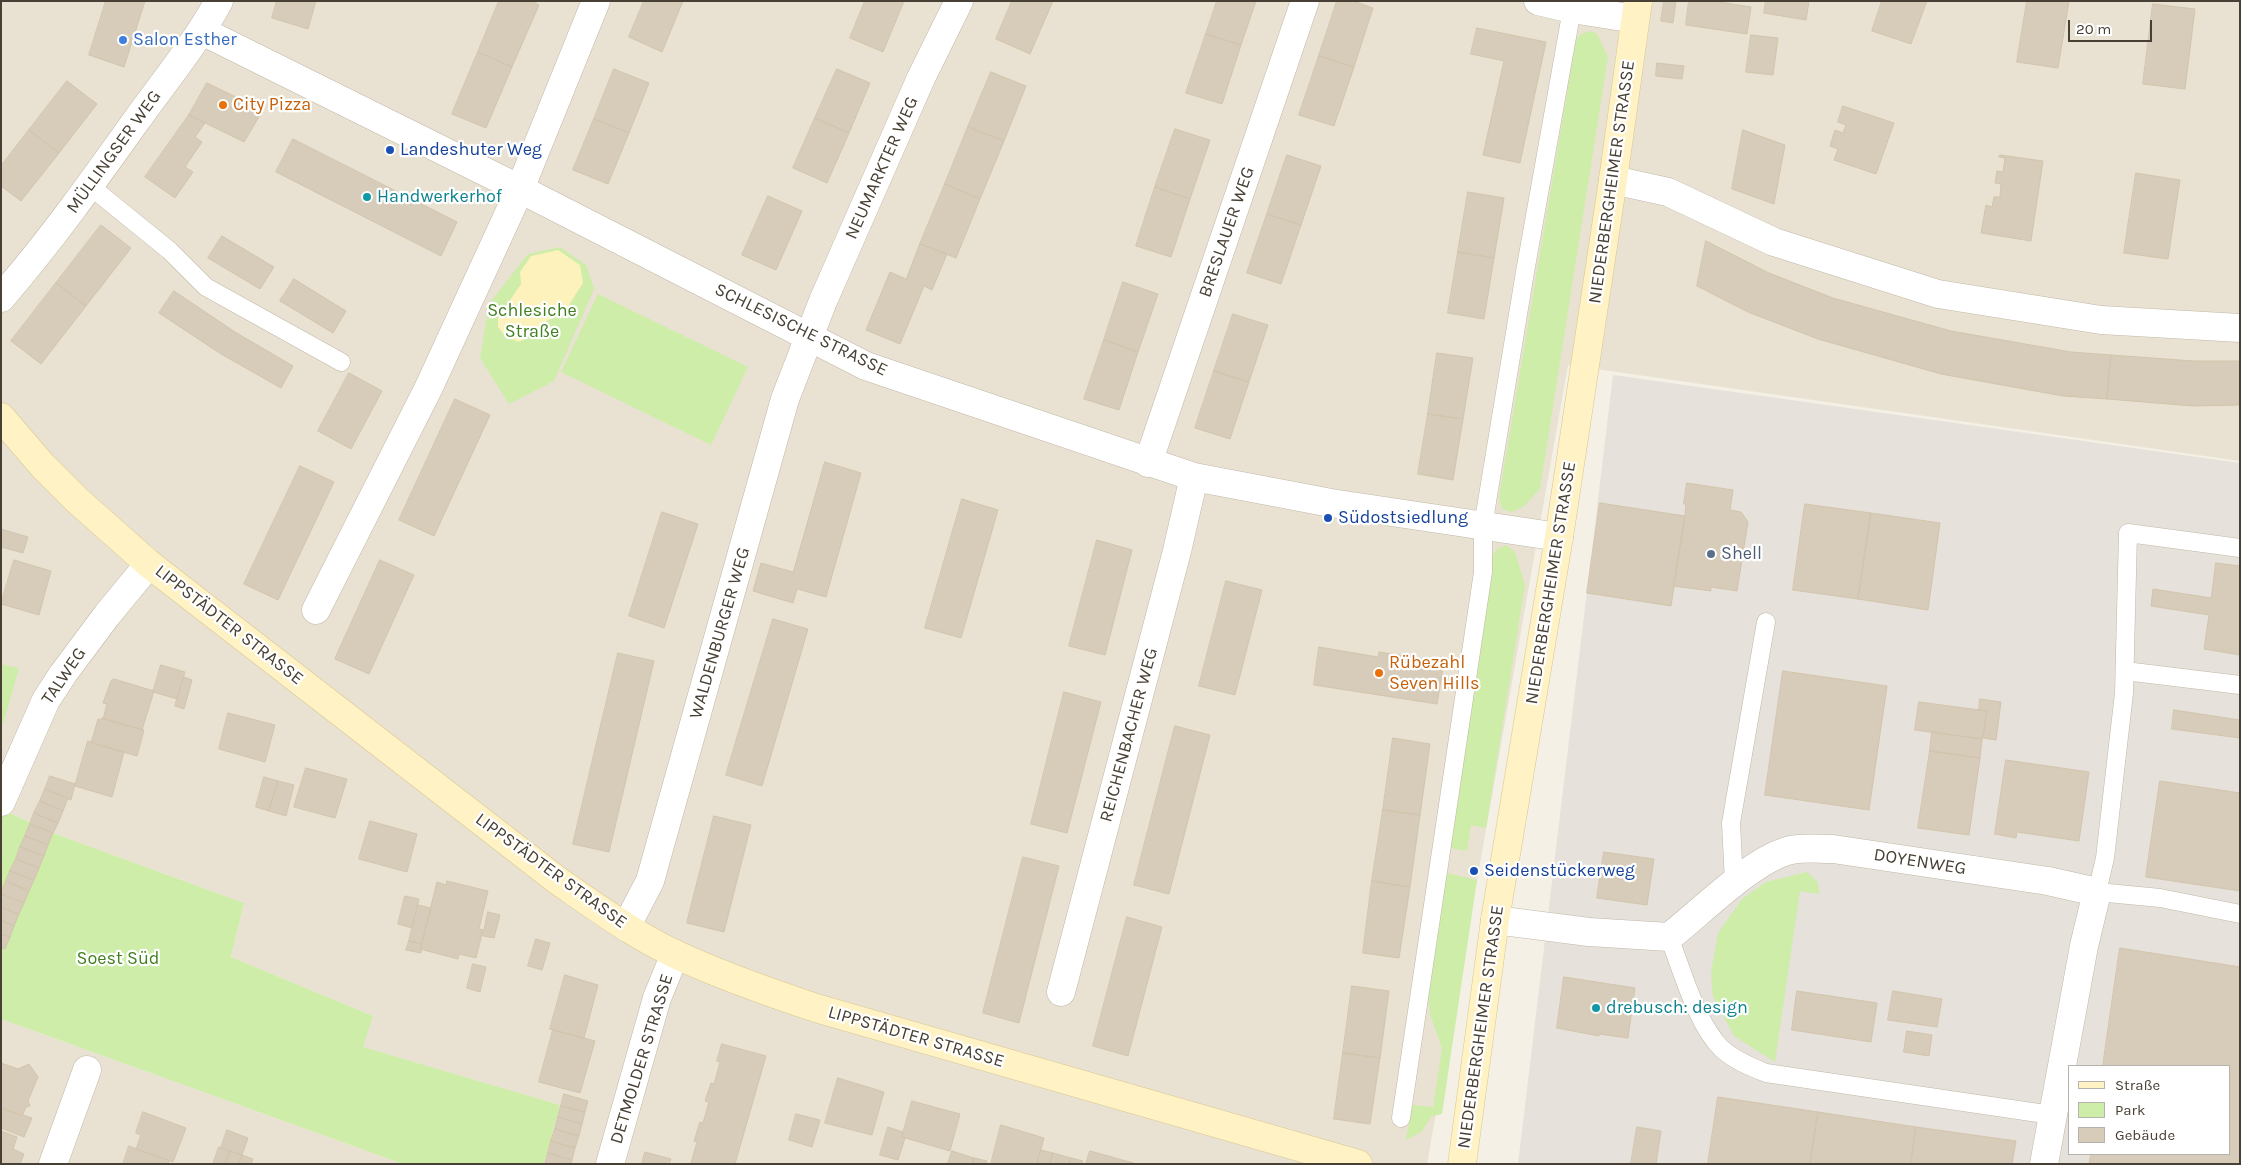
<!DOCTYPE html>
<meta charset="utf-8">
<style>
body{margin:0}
#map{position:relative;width:2241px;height:1165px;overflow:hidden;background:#f4f0e5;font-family:Karla,sans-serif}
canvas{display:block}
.frame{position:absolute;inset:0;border:2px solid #484034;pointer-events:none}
.legend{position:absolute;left:2068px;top:1065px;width:162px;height:90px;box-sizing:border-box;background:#fff;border:1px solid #b6b3ae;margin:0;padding:6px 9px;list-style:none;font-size:15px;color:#484034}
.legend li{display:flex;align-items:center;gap:10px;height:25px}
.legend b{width:25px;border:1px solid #b6b3ae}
.scale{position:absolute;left:2068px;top:20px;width:84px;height:22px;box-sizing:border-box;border:2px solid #484034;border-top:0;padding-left:6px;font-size:15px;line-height:18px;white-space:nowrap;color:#484034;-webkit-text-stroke:4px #fff;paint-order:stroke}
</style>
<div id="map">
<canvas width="2241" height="1165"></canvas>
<div class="frame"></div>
<ul class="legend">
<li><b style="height:6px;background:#fff2c4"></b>Straße</li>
<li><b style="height:14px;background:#cdeda9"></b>Park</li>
<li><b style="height:14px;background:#d7ccb9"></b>Gebäude</li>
</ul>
<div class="scale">20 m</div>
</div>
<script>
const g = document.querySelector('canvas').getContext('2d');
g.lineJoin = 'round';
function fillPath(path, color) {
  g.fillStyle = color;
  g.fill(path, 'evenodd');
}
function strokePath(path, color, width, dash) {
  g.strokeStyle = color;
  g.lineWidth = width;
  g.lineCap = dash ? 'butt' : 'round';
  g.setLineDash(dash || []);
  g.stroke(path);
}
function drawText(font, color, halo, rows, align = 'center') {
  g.font = font + ' Karla,sans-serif';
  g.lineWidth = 4.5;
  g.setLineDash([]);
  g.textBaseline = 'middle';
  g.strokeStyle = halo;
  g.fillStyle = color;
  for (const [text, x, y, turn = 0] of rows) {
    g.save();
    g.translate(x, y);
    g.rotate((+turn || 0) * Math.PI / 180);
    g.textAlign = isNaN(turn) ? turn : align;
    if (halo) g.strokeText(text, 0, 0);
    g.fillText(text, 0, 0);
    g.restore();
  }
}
const residential = new Path2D(`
 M1,1H2240V461L1568,365L1427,1164H544L560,1105L362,1047L373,1016L231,957L244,903L53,833L1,809V732L18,669L1,664Z
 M1,1019L403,1164H1Z`);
const industrial = new Path2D(`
 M1613,375L2240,463V1164H1518ZM2070,1066H2230V1154H2070Z`);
const green = new Path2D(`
 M1591,31L1597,34L1608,57L1540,489L1523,507L1512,512L1502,509L1499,497L1576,40L1581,34Z
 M560,247L586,265L594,289L554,381L509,404L480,358L489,304L528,254Z
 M598,294L748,367L711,445L561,372Z
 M1506,545L1515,552L1525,585L1486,828L1471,825L1467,851L1450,848L1491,558L1497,549Z
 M1,664L19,668L1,732Z
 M1,809L53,833L244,903L231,957L373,1016L363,1047L560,1105L544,1164H403L1,1019Z
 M1807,872L1818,882L1819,894L1800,891L1775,1062L1734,1036L1713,997L1711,973L1718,933L1742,899L1766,882Z
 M1447,873L1477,880L1442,1114L1432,1116L1421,1132L1406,1140L1412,1105L1433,1107L1442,1049L1430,1014L1428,997Z`);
const sand = new Path2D(`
 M558,250L580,265L583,283L564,313L547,321L533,334L519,342L506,337L498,327V318L521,284L520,272L531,256Z`);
const building = new Path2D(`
 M106,1H145L124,67L89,55Z
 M277,1H316L308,29L272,18Z
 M499,1H531L539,5L512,67L478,52Z
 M644,1H683L662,52L629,37Z
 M865,1H904L883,52L850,38Z
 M1012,1H1053L1030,54L996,39Z
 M1217,1H1256L1241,45L1206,34Z
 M1337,1H1353L1373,8L1354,67L1319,56Z
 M1664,1H1676L1673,23L1661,21Z
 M1689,1H1712L1751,7L1747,34L1686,25Z
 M1766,1H1809L1806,20L1764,13Z
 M1882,1H1927L1911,44L1872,31Z
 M2027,1H2069L2058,68L2017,62Z
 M2153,4L2195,9L2185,89L2143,84Z
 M1477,28L1546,42L1520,163L1483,155L1504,61L1471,54Z
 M1206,34L1241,45L1222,104L1186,93Z
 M1751,35L1778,38L1773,75L1746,72Z
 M478,52L512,67L486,128L452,114Z
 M1319,56L1354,67L1334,126L1299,115Z
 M1657,63L1684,66L1682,79L1656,76Z
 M614,69L649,83L629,133L594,119Z
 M837,69L870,83L849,133L815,118Z
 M991,72L1026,86L1004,141L968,127Z
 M67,81L97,104L59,153L29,130Z
 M207,83L263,110L244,142L189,115Z
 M1843,106L1894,123L1876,174L1834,160L1838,149L1830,146L1835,130L1843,133L1846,125L1838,122Z
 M189,115L205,123L195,137L202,142L185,167L193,172L175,198L145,177Z
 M815,118L849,133L827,183L793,168Z
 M594,119L629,133L608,184L573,170Z
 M968,127L1004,141L980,199L945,184Z
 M1175,129L1210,140L1190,199L1155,187Z
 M29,130L59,153L21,201L1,186V166Z
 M1743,130L1785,145L1774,204L1732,189Z
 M293,139L457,222L441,256L276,172Z
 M1287,155L1321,166L1301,225L1267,214Z
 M2000,155L2043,161L2031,241L1981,233L1986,205L1992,207L1994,197H2000L2001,184L1995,183L1997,171L2003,172L2005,158L1999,157Z
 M2136,173L2180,180L2168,259L2124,253Z
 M945,184L980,199L956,258L920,244Z
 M1155,187L1190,199L1171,257L1136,246Z
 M1468,192L1504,198L1494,258L1458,252Z
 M768,196L802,211L776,270L742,255Z
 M1267,214L1301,225L1281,284L1247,273Z
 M101,225L131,248L86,306L56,283Z
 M222,236L274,267L260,289L208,258Z
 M1706,241L1769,273L1833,298L1951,331L2071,352L2111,355L2107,399L2063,396L1941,374L1818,339L1748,312L1697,286Z
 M920,244L947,254L932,290L924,286L900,344L866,330L890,272L906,279Z
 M1458,252L1494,258L1484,319L1448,313Z
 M294,279L346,311L333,333L280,301Z
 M1123,282L1158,294L1138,352L1104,340Z
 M56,283L86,306L41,364L11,341Z
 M174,291L235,332L293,366L281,388L221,354L159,313Z
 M1233,314L1268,325L1249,382L1214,371Z
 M1104,340L1138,352L1119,410L1084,399Z
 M1437,353L1473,358L1463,419L1428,414Z
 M2111,355L2194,361H2240V405L2193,406L2107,399Z
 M1214,371L1249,382L1230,439L1195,428Z
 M349,373L382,391L351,449L318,431Z
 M455,399L490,415L434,536L399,520Z
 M1428,414L1463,419L1453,480L1418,474Z
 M825,462L861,473L826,597L797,589L793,603L753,591L761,563L793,572Z
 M300,466L334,482L278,600L244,584Z
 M1687,483L1733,490L1730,510L1741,512L1748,522L1737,591L1711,587V591L1673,586L1685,516L1686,504H1684Z
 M962,499L998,510L961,638L925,628Z
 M1600,503L1685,516L1671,606L1587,593Z
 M1805,504L1871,513L1858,599L1793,590Z
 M662,512L698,524L664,628L629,616Z
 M1871,513L1940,523L1928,610L1858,599Z
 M1,529L28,537L23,553L1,547Z
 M1097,540L1132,550L1105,655L1069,646Z
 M14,560L51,571L39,615L1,604Z
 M380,560L414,575L369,674L335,659Z
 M2216,563L2240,566V655L2204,649L2209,615L2151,606L2153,589L2211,598Z
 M1226,581L1262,590L1235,695L1199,686Z
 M773,619L808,629L762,786L726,775Z
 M1319,647L1378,657L1379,652L1444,662L1437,704L1314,685Z
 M618,653L654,661L609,852L573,844Z
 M161,665L185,672L177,699L153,692Z
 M1783,671L1887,686L1869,810L1765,795Z
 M184,677L192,680L184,709L175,706Z
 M114,679L154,691L142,730L103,719L107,704L103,703L111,681Z
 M1064,692L1101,702L1067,833L1031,824Z
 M1980,699L2001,702L1996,740L1983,738L1987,711L1979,710Z
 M1919,702L1987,711L1982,739L1915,730Z
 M2174,710L2240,720V738L2172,729Z
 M228,713L275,725L265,762L219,749Z
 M102,718L144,730L137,756L91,743L98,719L101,720Z
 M1175,726L1210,735L1169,894L1134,885Z
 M1932,732L1982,739L1980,758L1930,751Z
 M1393,738L1430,744L1420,815L1383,810Z
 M88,741L124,752L112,797L75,786Z
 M1930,751L1980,758L1969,835L1918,828Z
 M2006,760L2089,772L2079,841L2017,832L2016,838L1995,834Z
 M306,768L347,779L335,818L294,807Z
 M50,776L75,784L71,800L45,789Z
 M264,777L278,781L269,811L256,807Z
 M278,781L294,785L286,816L269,811Z
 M2160,781L2240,793V891L2146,877Z
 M45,789L68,798L63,811L40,801Z
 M40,801L63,811L58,823L34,813Z
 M1383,810L1420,815L1410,887L1372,881Z
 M34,813L58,823L53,833L30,824Z
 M714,816L751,825L724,932L687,923Z
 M370,821L417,834L407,872L359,859Z
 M30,824L53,833L48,845L25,836Z
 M25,836L48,845L44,856L20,847Z
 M20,847L44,856L39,868L16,859Z
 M1604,852L1654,859L1647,905L1597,898Z
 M1023,857L1059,866L1019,1023L983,1013Z
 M16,859L39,868L34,880L10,871Z
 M10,871L34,880L29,891L6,881Z
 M6,881L29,891L24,903L1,894Z
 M447,881L488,891L479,929L483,930L476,958L459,954L458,959L420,949L437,882L446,885Z
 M1372,881L1410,887L1399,958L1363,953Z
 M1,894L24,903L19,914L1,907Z
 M405,896L419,899L412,928L398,924Z
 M418,905L431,908L422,944L409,941Z
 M1,907L19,914L14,926L1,920Z
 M488,912L500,915L494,938L483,936Z
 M1127,917L1162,927L1128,1056L1093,1046Z
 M1,920L14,926L10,937L1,934Z
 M1,934L10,937L5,949L1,948Z
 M536,939L550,943L542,970L528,966Z
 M409,941L422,944L421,953L406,950Z
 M2120,948L2240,967V1164H2089L2091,1154H2230V1066H2103Z
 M473,964L486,967L480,992L467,988Z
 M565,975L598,985L584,1038L550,1029Z
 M1564,977L1635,988L1628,1038L1599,1034V1036L1557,1028Z
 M1352,986L1389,991L1380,1058L1343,1053Z
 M1797,991L1877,1003L1871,1042L1792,1030Z
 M1893,991L1942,999L1937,1027L1888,1020Z
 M553,1030L595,1041L580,1093L539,1082Z
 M1907,1031L1932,1035L1929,1056L1904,1052Z
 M722,1044L766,1056L735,1164H688L691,1163L697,1142L694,1141L700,1122L703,1123L709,1102L705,1101L711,1083L714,1084L720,1062L717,1061Z
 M1343,1053L1380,1058L1370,1124L1334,1119Z
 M1,1063L18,1069L29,1064L38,1077L28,1101L30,1106L26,1107L22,1116L1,1108Z
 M838,1078L884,1092L872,1135L825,1123Z
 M564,1094L588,1101L585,1112L561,1106Z
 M1718,1097L1818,1112L1810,1164H1708Z
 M912,1101L960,1114L950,1151L902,1137Z
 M561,1106L585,1112L582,1124L558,1117Z
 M1,1108L32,1118L24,1137L1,1128Z
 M143,1112L186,1128L173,1162L136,1149L141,1135L136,1133Z
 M1818,1112L1916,1127L1911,1164H1810Z
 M796,1114L820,1120L812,1147L789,1140Z
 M558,1117L582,1124L579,1136L555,1129Z
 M1001,1125L1044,1138L1037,1164H991Z
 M888,1127L903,1132L902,1137L905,1138L898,1160L880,1155Z
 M1637,1127L1661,1131L1656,1164H1631Z
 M1916,1127L2016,1141L2012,1164H1911Z
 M555,1129L579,1136L575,1148L551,1141Z
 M227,1130L248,1138L242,1155L221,1148Z
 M1,1131L17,1137L13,1149L24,1154L20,1164H1Z
 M551,1141L575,1148L572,1160L548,1153Z
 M129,1146L169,1161L168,1164H123Z
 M219,1147L230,1151L225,1164H213Z
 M1041,1150L1053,1153L1050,1164H1037Z
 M230,1151L242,1155L239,1164H225Z
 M952,1151L974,1158L973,1164H948Z
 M1090,1151L1137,1164H1086Z
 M645,1152L671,1159L669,1164H642Z
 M548,1153L572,1160L571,1164H545Z
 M1053,1153L1071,1158L1069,1164H1050Z
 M242,1155L253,1159L251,1164H239Z
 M974,1158L987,1161L986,1164H973Z
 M1071,1158L1083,1161L1082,1164H1069Z`);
const lane = new Path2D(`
 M90,186L170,251L206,287L341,362
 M2240,548L2128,533L2124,693L2105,858L2097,892L2160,898L2240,914
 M2125,671L2240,685
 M1734,883L1731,823L1766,622
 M1669,937C1682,970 1697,1025 1722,1049C1734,1060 1751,1067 1766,1073L2052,1115
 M1401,1118L1483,572V526L1525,272L1572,9`);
const street = new Path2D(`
 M1538,1L1572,9L1635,19
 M202,31L520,189L866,366L1194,477L1331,503L1559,537
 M1613,180L1668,192L1774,242L1938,294L2101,320L2240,328
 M1,298C52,239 96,177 141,114C168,77 197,41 219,1
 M1148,463L1305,1
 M316,610L429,387L520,189L596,1
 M1,802L46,700L63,674L107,615L149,564
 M1495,920L1589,932L1669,937C1700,913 1754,858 1791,850C1804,847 1820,849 1833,849L2048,881L2097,892L2084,946L2044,1164
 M626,927L650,881L785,399L823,301L921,78L959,1
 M1061,992L1177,551L1194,477
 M53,1164L87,1070
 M610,1164L657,998L675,954`);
const secondary = new Path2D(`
 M1,417L42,465L77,500L149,564L557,880C596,907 634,935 677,955C722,976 768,992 816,1008L1358,1164
 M1462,1164L1495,920L1559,537L1613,180L1638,1`);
const markers = [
 [123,40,5,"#3f7fe0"],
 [223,105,5,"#e8710a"],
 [390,150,5,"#1a4fb4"],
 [367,197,5,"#0f9aa8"],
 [1328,518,5,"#1a4fb4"],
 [1711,554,5,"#5c6f8a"],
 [1379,673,5,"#e8710a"],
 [1474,871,5,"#1a4fb4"],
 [1596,1008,5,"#0f9aa8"]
];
const shopNames = [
 ["Salon Esther",133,40]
];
const foodNames = [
 ["City Pizza",233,105],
 ["Rübezahl",1389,663],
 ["Seven Hills",1389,684]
];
const transitNames = [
 ["Landeshuter Weg",400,150],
 ["Südostsiedlung",1338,518],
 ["Seidenstückerweg",1484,871]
];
const streetNames = [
 ["MÜLLINGSER WEG",114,152,-54],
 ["NEUMARKTER WEG",882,168,-66],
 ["NIEDERBERGHEIMER STRASSE",1612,182,-82],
 ["BRESLAUER WEG",1227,232,-71],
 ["SCHLESISCHE STRASSE",801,330,26],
 ["NIEDERBERGHEIMER STRASSE",1551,583,-81],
 ["LIPPSTÄDTER STRASSE",229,625,38],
 ["WALDENBURGER WEG",720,633,-74],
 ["TALWEG",64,676,-56],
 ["REICHENBACHER WEG",1129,735,-75],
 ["DOYENWEG",1920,862,9],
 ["LIPPSTÄDTER STRASSE",551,871,36],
 ["NIEDERBERGHEIMER STRASSE",1481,1027,-82],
 ["LIPPSTÄDTER STRASSE",916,1037,16],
 ["DETMOLDER STRASSE",642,1059,-73]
];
const cultureNames = [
 ["Handwerkerhof",377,197],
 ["drebusch: design",1606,1008]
];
const parkNames = [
 ["Schlesiche",532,311],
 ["Straße",532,332],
 ["Soest Süd",118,959]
];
const serviceNames = [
 ["Shell",1721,554]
];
fillPath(residential, '#e9e2d2');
fillPath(industrial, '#e6e1da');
fillPath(green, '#cdeda9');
fillPath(sand, '#fdf1bc');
fillPath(building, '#d7ccb9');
strokePath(building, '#d3c5ac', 1);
strokePath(lane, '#c1b8a7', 19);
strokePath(street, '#c1b8a7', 29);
strokePath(secondary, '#d9c78f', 29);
strokePath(lane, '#fff', 18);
strokePath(street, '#fff', 28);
strokePath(secondary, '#fff2c4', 28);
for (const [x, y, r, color] of markers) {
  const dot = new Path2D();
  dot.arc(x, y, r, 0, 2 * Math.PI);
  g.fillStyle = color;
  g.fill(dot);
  strokePath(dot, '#fff', 2);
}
drawText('18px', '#366cbe', '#fff', shopNames, 'left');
drawText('18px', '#c56008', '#fff', foodNames, 'left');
drawText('18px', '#164399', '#fff', transitNames, 'left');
drawText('18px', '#484034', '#fff', streetNames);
drawText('18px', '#0d838f', '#fff', cultureNames, 'left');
drawText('18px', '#428020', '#fff', parkNames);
drawText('18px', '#4e5e75', '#fff', serviceNames, 'left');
</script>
